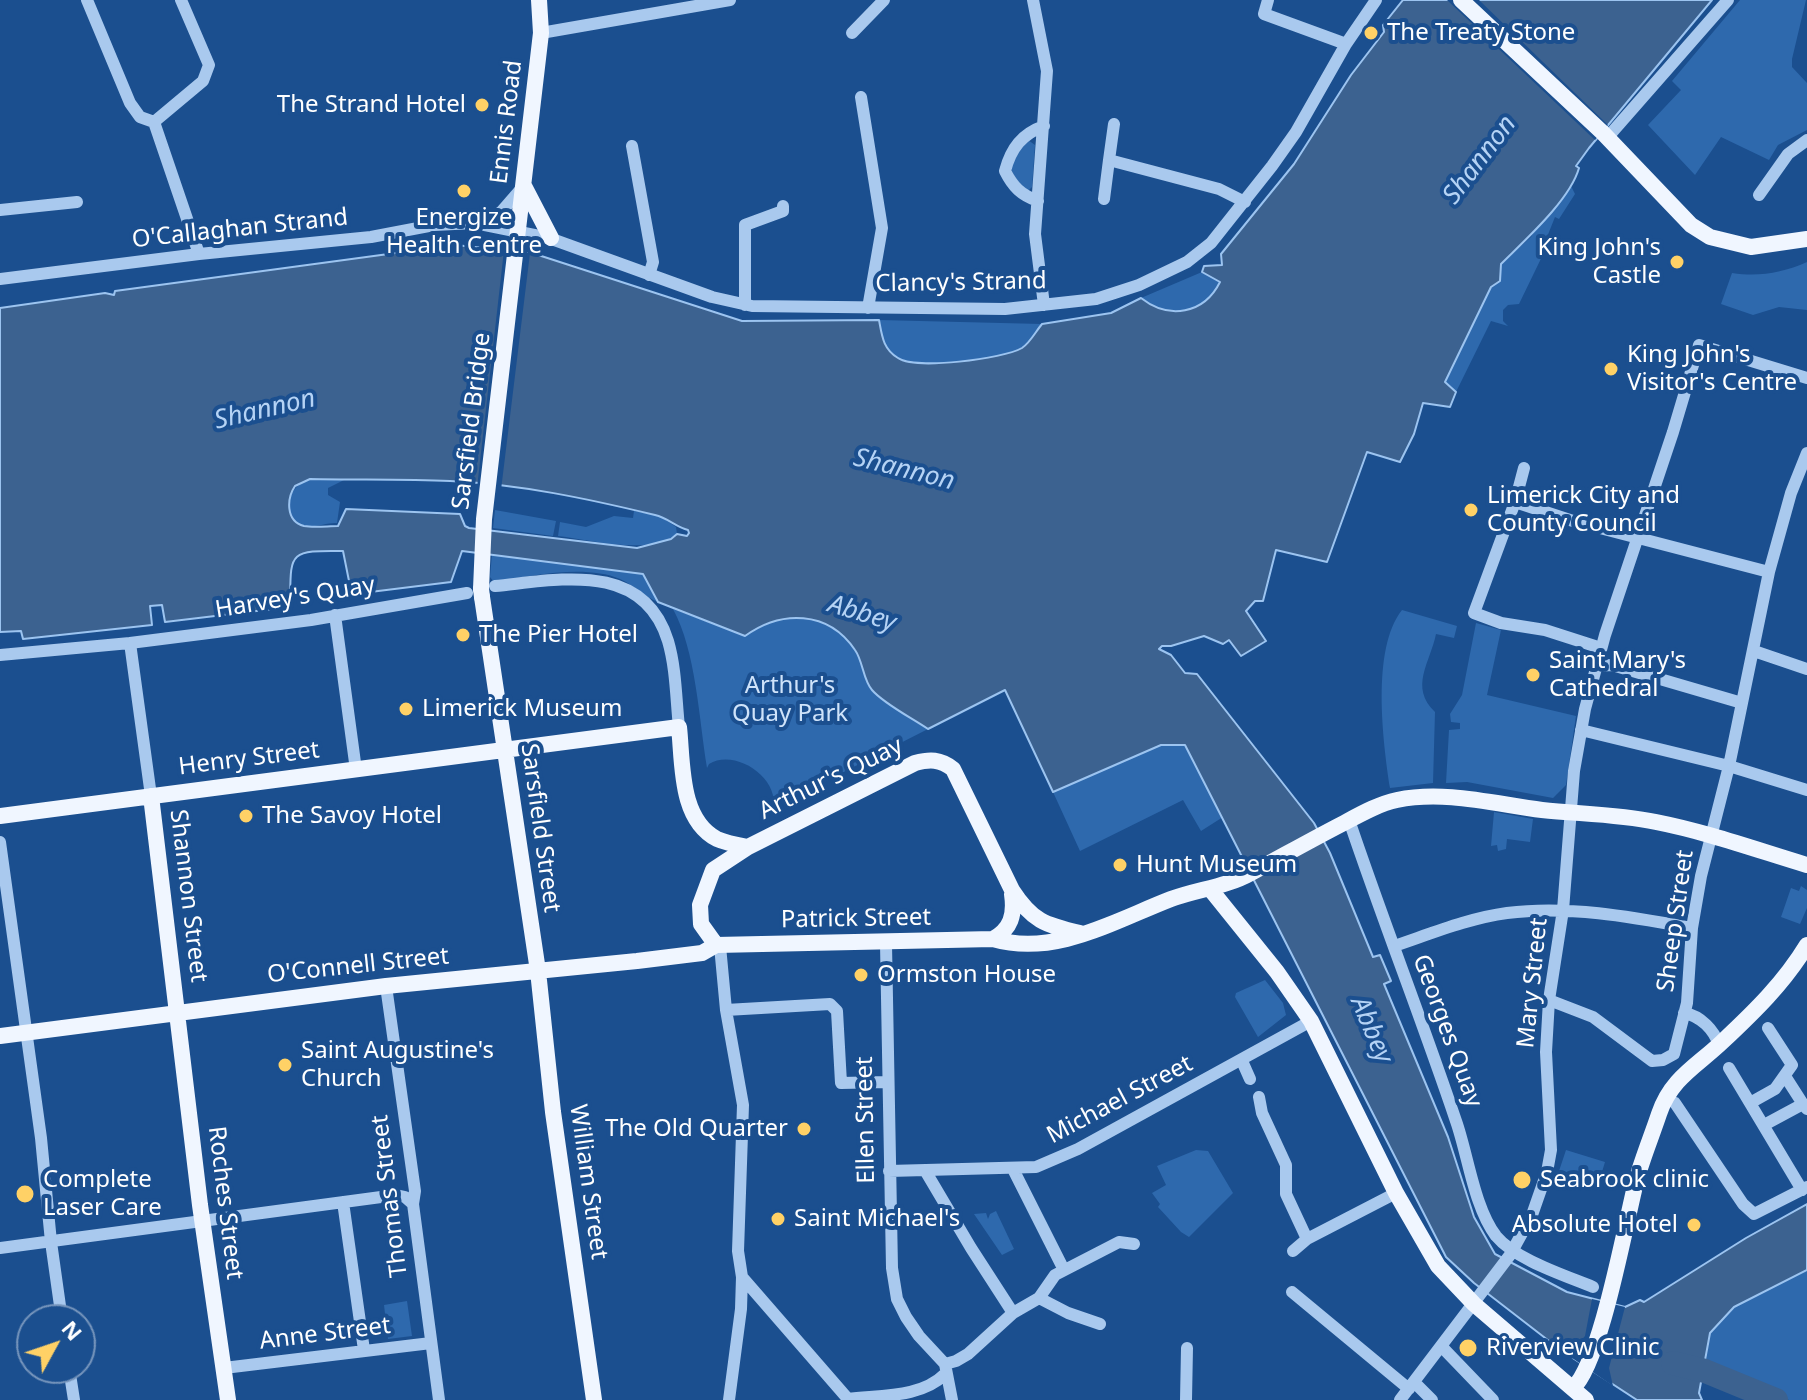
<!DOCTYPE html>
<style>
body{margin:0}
#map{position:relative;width:1807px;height:1400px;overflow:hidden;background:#1b4f8f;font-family:"Noto Sans",sans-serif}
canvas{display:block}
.north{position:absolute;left:16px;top:1304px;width:80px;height:80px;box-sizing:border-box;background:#1b4f8f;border:2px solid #7695bc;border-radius:50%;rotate:50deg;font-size:22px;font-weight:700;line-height:32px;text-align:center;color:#fff}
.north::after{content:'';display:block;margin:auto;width:28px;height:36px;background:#ffd166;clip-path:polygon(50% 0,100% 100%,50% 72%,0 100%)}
</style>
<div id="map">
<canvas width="1807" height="1400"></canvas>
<div class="north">N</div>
</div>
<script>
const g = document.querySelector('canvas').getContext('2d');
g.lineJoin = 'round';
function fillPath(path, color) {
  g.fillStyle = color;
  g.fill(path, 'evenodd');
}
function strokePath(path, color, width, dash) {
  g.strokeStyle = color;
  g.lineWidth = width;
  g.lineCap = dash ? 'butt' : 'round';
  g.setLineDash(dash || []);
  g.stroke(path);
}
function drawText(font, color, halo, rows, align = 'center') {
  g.font = font + ' "Noto Sans",sans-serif';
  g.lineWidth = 8;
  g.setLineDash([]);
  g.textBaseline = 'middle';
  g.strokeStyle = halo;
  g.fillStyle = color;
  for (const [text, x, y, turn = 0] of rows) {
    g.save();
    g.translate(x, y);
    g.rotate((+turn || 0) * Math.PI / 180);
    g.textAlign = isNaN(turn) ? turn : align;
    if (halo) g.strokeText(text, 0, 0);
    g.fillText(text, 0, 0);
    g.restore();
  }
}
const green = new Path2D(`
 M1740,0H1806L1792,59V67L1807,83V130L1778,145L1769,160L1721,137L1695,175L1648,125L1681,90L1672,81Z
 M1028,140L1035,145L1032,187L1028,191C1004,170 1008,161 1028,140Z
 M1571,186L1575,194L1559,219L1555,217L1547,237L1551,238L1519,304L1508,305L1503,310V321L1508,326L1491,321L1456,392L1445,382L1491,287L1500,280L1501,264L1531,237L1539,223L1546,219Z
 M1807,262V310L1779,307L1753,315L1721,304L1732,273C1759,277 1782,273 1807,262Z
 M1202,272L1220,282C1204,314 1169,320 1141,298Z
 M879,320L1042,324C1036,331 1030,344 1022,348C1003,359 915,370 898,358C883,349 882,336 879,320Z
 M316,479H346L328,488V495L340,502L337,523C326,522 311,530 300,524C276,510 292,480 316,479Z
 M495,510L556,521L553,536L493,528Z
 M634,511L660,516L676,527L677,534C649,556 591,540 558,536L560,522L586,527L614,516L633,518Z
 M492,554L643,574L658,602C644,597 634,585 620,579C585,564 530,576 494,582L490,577Z
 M673,609L745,636C781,610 828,609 855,650C863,661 863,680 872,690C883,702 914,719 928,729L773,808C780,778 735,748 709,764L707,768C699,719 696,651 673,609Z
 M1402,610L1457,626L1454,638L1436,634C1430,663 1409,687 1435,712L1433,783L1390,788C1383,742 1371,649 1402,610Z
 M1476,623L1501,630L1487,695L1576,716L1566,785L1553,798L1467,782L1446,783L1449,730L1460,729V723L1451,722L1450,714L1462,695Z
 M1161,745H1185L1223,817L1201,831L1183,800L1080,851L1053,792Z
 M1494,812L1533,819L1530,842L1507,839L1506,849L1498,851L1497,845L1491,846Z
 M1801,886L1807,890V908L1800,924L1781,917L1791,888L1799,891Z
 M1265,980L1283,1003L1286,1015L1258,1037L1235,997L1236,993Z
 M1196,1150L1208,1151L1233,1193L1189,1237L1181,1232L1158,1207L1160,1204L1152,1193L1166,1185L1157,1166Z
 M1566,1150L1605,1162L1599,1182L1559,1171Z
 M996,1211L1014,1249L1002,1255L974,1214L986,1213L988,1219L990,1214Z
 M1807,1270V1400H1789L1706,1362L1710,1333L1733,1307Z
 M407,1301L412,1336L388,1339L384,1305Z`);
const water = new Path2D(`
 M1403,0H1712L1589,148L1576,166L1579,168C1570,200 1525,240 1501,264L1500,281L1491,287L1445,382L1456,392L1450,407L1423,403L1414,434L1400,462L1367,452L1327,562L1276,550L1263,601H1255L1246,611L1266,641L1241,656L1229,640L1223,644L1204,636L1171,646H1162L1159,649L1171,655L1185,673L1197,674L1314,823L1330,853L1373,957L1380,955L1391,981L1384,984L1448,1137L1474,1217L1495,1254L1567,1292L1625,1307L1640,1300L1644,1302L1746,1238L1807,1204V1270L1734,1307L1710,1333L1699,1393L1702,1400H1637L1562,1351L1474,1283L1446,1257L1185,745H1161L1053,792L1005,690L928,729C912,718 884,704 872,690C863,680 863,661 855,650C828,610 781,610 745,636L658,602L643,574L462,551L451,582L354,594L351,591L343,551C286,550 291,553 290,607L165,622L162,605L150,606L152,625L23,639L21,631L0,632V308L105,293L114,295L115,291L455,245L532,253L742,321L879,320C882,336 883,349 898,358C915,370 1003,359 1022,348C1030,343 1036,331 1042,324L1111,313L1141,298C1169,320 1204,314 1220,282L1202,272L1204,266L1222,265L1221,254L1294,164L1351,75L1384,32L1383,25ZM310,479C357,480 404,479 450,481C519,484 589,499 655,515C668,518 676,527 688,530L689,533L687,536L677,534L671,539L637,548L469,528L465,526L460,514L346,509L338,526C328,526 314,528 304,526C285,521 287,498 295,486Z`);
const pier = new Path2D(`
 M1447,0H1479L1608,125L1595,140Z
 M504,250L530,253L501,490L477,488Z
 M1592,1299L1625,1307L1609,1368L1613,1386L1562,1351L1578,1344L1585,1336Z`);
const river = new Path2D(`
 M1673,1363L1705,1371L1776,1400`);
const minor = new Path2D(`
 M87,0L130,103L140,117L154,122L199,254
 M1033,0L1047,71L1035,234L1044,305
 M1268,0L1264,14L1346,44
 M541,33L730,0
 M852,33L884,0
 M861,97L882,228L868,308
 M154,122L203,81L209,65L181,0
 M1114,124L1109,160L1219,189L1245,202
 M1607,138L1728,0
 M632,146L653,262L649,275
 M1759,195L1788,154L1807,140
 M1104,199L1109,160
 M1038,201C1021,195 1013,187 1005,171C1011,148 1022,134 1044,126
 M0,210L77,202
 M484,224L502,211L522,188
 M0,279L199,254L371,237L434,225L475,223L549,238L712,297L752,306L1005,309L1096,299L1139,285L1187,262L1211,243L1272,166L1296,132L1346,44L1376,0
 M745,305V225L783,211V206
 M1524,468L1515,502L1474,613L1501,623L1545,630L1601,648
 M1515,502L1573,521L1769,572
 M495,586C558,580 643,560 668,641C676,668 676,699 679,727
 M335,615L356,770
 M130,643L151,796
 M1754,651L1807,669
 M0,655L130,643L311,620L467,593
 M1596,666L1612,665L1742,703
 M1581,730L1729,766L1807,790
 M1349,820C1383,921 1422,1020 1456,1121C1468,1155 1474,1207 1496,1236C1516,1260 1564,1275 1593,1287
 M0,842L41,1138L51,1242L62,1320
 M886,944L892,1268L897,1299L906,1317L919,1336L945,1364L952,1400
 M720,946L726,1010L743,1105L738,1251L742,1277L741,1309L729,1400
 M1394,946C1430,934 1469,918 1507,913C1568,905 1632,917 1692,928
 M386,986L415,1191L413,1204L439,1400
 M1549,1000L1593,1017L1652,1061L1663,1060L1674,1054L1687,1003L1692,928L1701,876L1729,766L1769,572L1791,493L1807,453
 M726,1010L830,1004L837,1011L841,1083L887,1082
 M1684,1013C1701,1016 1714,1030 1719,1045
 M1242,1061L1250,1079
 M1729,1068L1802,1190
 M1785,1076L1803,1104
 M1259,1097L1262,1113L1286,1165V1194L1307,1239
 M1675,1103L1743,1204L1754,1214L1807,1187
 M1750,1103L1775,1089L1792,1065L1768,1028
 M1764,1125L1803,1104L1807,1109
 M1013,1169L1064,1270
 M889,1171L1036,1167L1078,1149L1311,1021
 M926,1172L971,1248L1013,1313
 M343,1202L364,1350
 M0,1248L396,1195L405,1197L413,1204
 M1293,1251L1307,1239L1396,1193
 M742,1277L848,1399
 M1292,1292L1409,1389
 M1039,1298L1068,1313L1100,1324
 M1442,1347L1493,1400
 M945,1364L956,1361L968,1354L1013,1313L1039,1298L1055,1275L1119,1242L1134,1244
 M69,1368L74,1400
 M224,1368L431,1343
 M1414,1382L1432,1400
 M848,1399C881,1395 921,1398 945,1374
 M1186,1400L1187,1348
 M1400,1400L1510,1255L1532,1215L1547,1172L1551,1150L1546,1052L1549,1000L1563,910L1574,771L1585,709L1605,635L1673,432L1699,345L1807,378`);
const major = new Path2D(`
 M1461,0L1603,133L1691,225L1710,237L1751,247L1807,239
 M524,186L551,238
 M481,589L484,519L541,33L539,0
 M482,597L538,971L553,1112L594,1400
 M151,796L200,1205L228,1400
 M0,816L679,727C683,763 679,819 717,839C726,843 737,845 748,847
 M1211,890L1277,972L1311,1021L1396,1193L1438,1266L1474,1304L1586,1400
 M993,939C1011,929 1015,915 1012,894
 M716,945L701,924L700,905L713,870L748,847L915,763C930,759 940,759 953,769L1012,890C1032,921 1045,925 1080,933
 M0,1036L386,986L637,961L702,953L716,945L993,939C1055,957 1114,921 1171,899C1198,889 1226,887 1251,873C1281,857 1311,840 1342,824C1359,815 1378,804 1397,800C1444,790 1495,804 1542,810C1580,814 1618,814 1656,822C1707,832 1757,850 1807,865
 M1573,1388C1601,1363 1626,1220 1637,1178C1643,1157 1652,1135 1659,1114C1671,1078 1697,1066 1722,1042C1754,1012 1784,983 1807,945`);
const majorBridge = new Path2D(`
 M481,589L482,597`);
const markers = [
 [1371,33,8,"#ffd166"],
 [482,105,8,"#ffd166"],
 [464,191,8,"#ffd166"],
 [1677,262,8,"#ffd166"],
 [1611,369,8,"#ffd166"],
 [1471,510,8,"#ffd166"],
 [463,635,8,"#ffd166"],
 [1533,675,8,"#ffd166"],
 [406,709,8,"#ffd166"],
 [246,816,8,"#ffd166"],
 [1120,865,8,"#ffd166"],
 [861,975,8,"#ffd166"],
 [285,1065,8,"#ffd166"],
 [804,1129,8,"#ffd166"],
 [1522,1180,10,"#ffd166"],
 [25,1194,10,"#ffd166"],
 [778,1219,8,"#ffd166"],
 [1694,1225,8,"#ffd166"],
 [1468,1348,10,"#ffd166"]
];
const poiNames = [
 ["The Treaty Stone",1387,33],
 ["The Strand Hotel",466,105,"right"],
 ["Energize",464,218,"center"],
 ["Health Centre",464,246,"center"],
 ["King John's",1661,248,"right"],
 ["Castle",1661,276,"right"],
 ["King John's",1627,355],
 ["Visitor's Centre",1627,383],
 ["Limerick City and",1487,496],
 ["County Council",1487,524],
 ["The Pier Hotel",479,635],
 ["Saint Mary's",1549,661],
 ["Cathedral",1549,689],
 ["Limerick Museum",422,709],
 ["The Savoy Hotel",262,816],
 ["Hunt Museum",1136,865],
 ["Ormston House",877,975],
 ["Saint Augustine's",301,1051],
 ["Church",301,1079],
 ["The Old Quarter",788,1129,"right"],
 ["Complete",43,1180],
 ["Laser Care",43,1208],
 ["Seabrook clinic",1540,1180],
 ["Saint Michael's",794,1219],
 ["Absolute Hotel",1678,1225,"right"],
 ["Riverview Clinic",1486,1348]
];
const streetNames = [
 ["Ennis Road",507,122,-83],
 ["O'Callaghan Strand",240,229,-6],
 ["Clancy's Strand",961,283,-1],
 ["Sarsfield Bridge",472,421,-83],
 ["Harvey's Quay",295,598,-9],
 ["Henry Street",249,759,-7],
 ["Arthur's Quay",831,779,-26],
 ["Sarsfield Street",540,828,82],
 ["Shannon Street",188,896,83],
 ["Patrick Street",856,919,-1],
 ["Sheep Street",1676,921,-82],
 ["O'Connell Street",358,966,-6],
 ["Mary Street",1533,983,-84],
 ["Georges Quay",1447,1031,70],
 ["Michael Street",1120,1100,-28],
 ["Ellen Street",866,1120,-91],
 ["William Street",588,1182,82],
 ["Thomas Street",390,1196,-97],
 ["Roches Street",225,1203,83],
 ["Anne Street",325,1334,-7]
];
const parkNames = [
 ["Arthur's",790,686],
 ["Quay Park",790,714]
];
const waterNames = [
 ["Shannon",1480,160,-53],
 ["Shannon",265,410,-13],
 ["Shannon",904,470,14],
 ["Abbey",862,614,17],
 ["Abbey",1371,1030,67]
];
fillPath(green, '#2e69ad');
fillPath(water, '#3c6290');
strokePath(water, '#9cc4f0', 2);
fillPath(pier, '#1b4f8f');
strokePath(river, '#3c6290', 24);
strokePath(minor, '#a9c9ee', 12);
strokePath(major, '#f0f6ff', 16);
strokePath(majorBridge, '#f0f6ff', 16);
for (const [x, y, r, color] of markers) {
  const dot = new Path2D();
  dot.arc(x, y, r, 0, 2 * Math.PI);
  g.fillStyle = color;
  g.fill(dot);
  strokePath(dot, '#1b4f8f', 3);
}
drawText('24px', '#fff', '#1b4f8f', poiNames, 'left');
drawText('24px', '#fff', '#1b4f8f', streetNames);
drawText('24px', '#cfe3fa', '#1b4f8f', parkNames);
drawText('italic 26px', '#b5d3f5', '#1b4f8f', waterNames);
</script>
